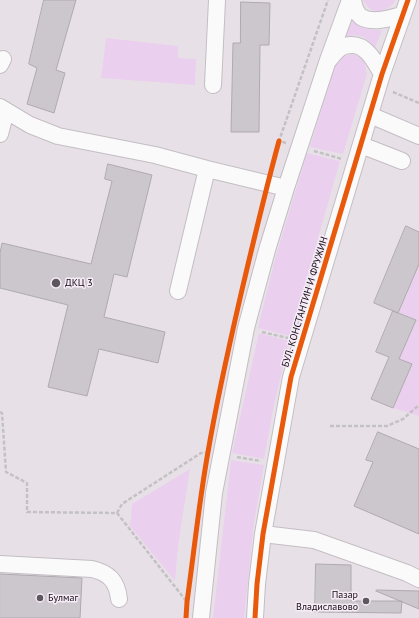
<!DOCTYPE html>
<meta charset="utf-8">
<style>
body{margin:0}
canvas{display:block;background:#e7e1e7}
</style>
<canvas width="419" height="618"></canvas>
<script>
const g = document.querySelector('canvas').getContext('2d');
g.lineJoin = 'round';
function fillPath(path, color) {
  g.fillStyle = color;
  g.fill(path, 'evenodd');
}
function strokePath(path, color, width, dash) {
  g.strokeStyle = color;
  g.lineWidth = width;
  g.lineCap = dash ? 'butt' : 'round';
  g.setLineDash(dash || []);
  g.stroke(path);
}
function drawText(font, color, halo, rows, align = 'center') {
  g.font = font + ' "PT Sans",sans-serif';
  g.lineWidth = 3;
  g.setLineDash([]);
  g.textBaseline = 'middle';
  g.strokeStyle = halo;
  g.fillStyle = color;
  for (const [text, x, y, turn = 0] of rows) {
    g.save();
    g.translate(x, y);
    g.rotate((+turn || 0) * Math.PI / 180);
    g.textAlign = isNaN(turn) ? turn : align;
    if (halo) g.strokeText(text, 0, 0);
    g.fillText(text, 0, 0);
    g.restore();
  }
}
const green = new Path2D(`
 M363,0H395C393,5 391,6 386,9C376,16 369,10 363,0Z
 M350,19C362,29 367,30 382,30L375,48L364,37L355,35L344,37Z
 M106,38L178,46V58L196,59L195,85L101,78Z
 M351,54L362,57L365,64L367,74L343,154L310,147L335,64L342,57Z
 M307,153L340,161L290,336L258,328L275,259Z
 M419,264V416L393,408L411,365L399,359L416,320L398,313Z
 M259,333L289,341L274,405L264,459L232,453Z
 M231,460L264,465L254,523L244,618H213Z
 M190,469L178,546L175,581L130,526L132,504Z`);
const building = new Path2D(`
 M44,0H76L56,70L65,73L54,113L27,104L37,68L29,64Z
 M241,2L270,3L269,45H260L259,132H231L233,43H240Z
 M108,164L152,175L127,277L114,274L104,317L165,332L158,363L99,349L87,396L48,387L68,305L0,288V253L2,243L91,264L112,181L105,179Z
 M406,226L419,232V264L398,313L374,303Z
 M393,311L416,320L399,359L412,364L393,408L371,399L389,357L376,352Z
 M378,432L419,449V534L354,506L373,462L366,460Z
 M316,564L351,565V601H402L401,613L315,612Z
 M0,574L82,578L80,618H0Z
 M377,590L419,591V609L376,591Z`);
const path = new Path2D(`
 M393,92L419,103
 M286,143L279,141L328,0
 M314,151L342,159
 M262,332L288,338
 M0,412L2,413L6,472L27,483V512L117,513L187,602
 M330,426H387L403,419L419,405
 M237,457L261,461
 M117,513L122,504L201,453H206`);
const minor = new Path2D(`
 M353,0C354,6 356,13 361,17C373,24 390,18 402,15
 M329,60C332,56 336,51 340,48C343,46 347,45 352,45C367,45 375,62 382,74
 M0,65L3,59
 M213,85L217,0
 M0,107L30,125L58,136L155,155L207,169L286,188
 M370,115L419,136
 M0,134L6,111
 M361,145L402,161
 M178,291L207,169
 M263,534L314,540L407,573L419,579
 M0,564L92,569C109,573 117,581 119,599
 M201,618L214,493L246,328L267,250L286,188L328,60L350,0
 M255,618L257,584L263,534L291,377L382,74L408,0`);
const cycleway = new Path2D(`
 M186,618L187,602C194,552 199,502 208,452C217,399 229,346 241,294C253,243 265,192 279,141
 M255,618L257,584L263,534L291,377L382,74L408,0`);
const markers = [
 [56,283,5,"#5d585d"],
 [40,598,4,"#5d585d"],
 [366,601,4,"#5d585d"]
];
const poiNames = [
 ["ДКЦ 3",65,283],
 ["Пазар",358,595,"right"],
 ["Владиславово",358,607,"right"],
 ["Булмаг",48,598]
];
const streetNames = [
 ["БУЛ. КОНСТАНТИН И ФРУЖИН",305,302,-73]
];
fillPath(green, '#ebcfee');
fillPath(building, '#ccc7cc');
strokePath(building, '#aeaaae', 1);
strokePath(minor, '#c3bec3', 18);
strokePath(path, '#c3c1c3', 2.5, [4, 2]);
strokePath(minor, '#fbfafb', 16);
strokePath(cycleway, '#e8590c', 5);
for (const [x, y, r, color] of markers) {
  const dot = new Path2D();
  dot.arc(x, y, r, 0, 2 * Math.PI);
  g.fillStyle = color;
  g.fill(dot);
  strokePath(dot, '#f7ebf8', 1.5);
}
drawText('10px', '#130f13', '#f7ebf8', poiNames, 'left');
drawText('10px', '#130f13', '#f7ebf8', streetNames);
</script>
